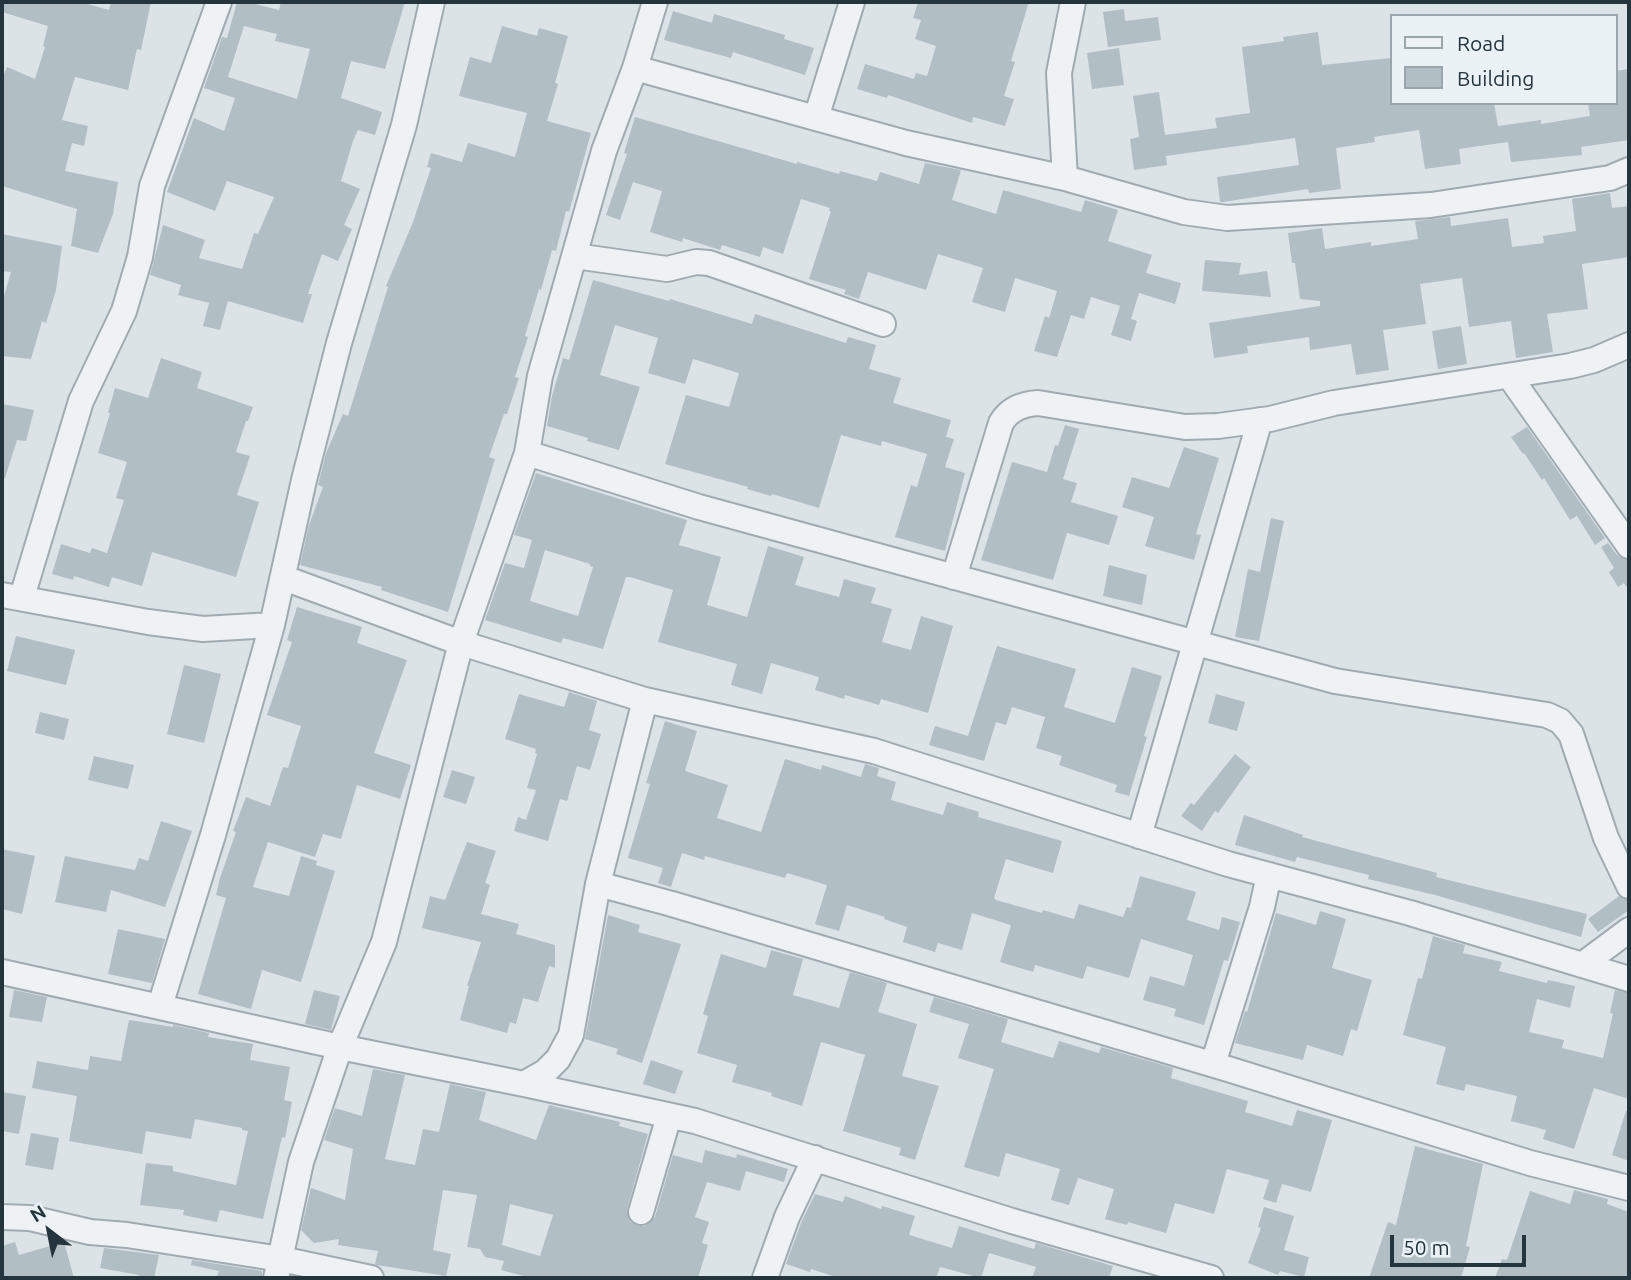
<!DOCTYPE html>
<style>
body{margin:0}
#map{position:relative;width:1631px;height:1280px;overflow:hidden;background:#dbe3e7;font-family:Ubuntu,sans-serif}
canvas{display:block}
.frame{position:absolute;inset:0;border:4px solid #24353e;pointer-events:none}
.legend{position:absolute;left:1390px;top:14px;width:228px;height:91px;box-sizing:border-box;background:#eaf2f5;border:2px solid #9ba6ac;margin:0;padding:9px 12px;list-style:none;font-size:21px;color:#24353e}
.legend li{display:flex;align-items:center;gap:14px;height:35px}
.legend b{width:35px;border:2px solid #9ba6ac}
.north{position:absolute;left:14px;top:1196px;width:70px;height:70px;-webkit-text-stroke:5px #eaf2f5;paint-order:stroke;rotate:328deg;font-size:19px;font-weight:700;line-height:28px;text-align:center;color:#24353e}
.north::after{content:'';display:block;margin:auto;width:24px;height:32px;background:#24353e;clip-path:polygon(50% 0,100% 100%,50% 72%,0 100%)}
.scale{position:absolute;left:1390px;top:1235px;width:136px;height:32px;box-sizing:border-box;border:4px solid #24353e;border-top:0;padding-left:9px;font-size:21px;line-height:24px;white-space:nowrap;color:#24353e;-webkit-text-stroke:5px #eaf2f5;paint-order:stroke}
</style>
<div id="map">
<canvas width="1631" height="1280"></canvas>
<div class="frame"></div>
<ul class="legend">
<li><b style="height:9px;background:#eef2f5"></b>Road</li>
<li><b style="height:19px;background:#b1bec4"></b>Building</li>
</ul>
<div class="north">N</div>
<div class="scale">50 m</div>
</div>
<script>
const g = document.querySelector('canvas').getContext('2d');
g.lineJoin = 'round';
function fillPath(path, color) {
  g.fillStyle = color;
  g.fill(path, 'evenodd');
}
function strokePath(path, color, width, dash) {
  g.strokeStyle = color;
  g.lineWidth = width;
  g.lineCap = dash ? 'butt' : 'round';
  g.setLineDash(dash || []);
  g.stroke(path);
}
const building = new Path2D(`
 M2,2H80L109,10L111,2H151L141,50L137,49L128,90L75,77L62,120L88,126L84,146L72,143L65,171L118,182L113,214L98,253L71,246L77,209L2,186V79L7,67L35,79L45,47L43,46L48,26L2,12Z
 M237,2H247L279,10L281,2H405L385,69L351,61L341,98L382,112L375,135L358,130L353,141L341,181L360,189L344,225L352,229L338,261L322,254L308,294H312L303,323L228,301L220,330L203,326L209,303L178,295L181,285L150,275L163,225L205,240L199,258L242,269L254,233L258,234L274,197L227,181L215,211L167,192L194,118L224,131L235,98L204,88L222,37L227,38ZM244,26L277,34L275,41L310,49L297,99L228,77Z
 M918,2H1029L1011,61L1015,62L1004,96L1014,99L1005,126L973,117L972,123L888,95L887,98L857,89L865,64L914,79L916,73L927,76L936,46L915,39L921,20L913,18Z
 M1124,9L1125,21L1158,17L1161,40L1108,47L1103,12Z
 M673,11L712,23L714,14L785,35L784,39L814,48L805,75L733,52L731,58L664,40Z
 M502,26L537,36L539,28L568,36L555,83L558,84L547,121L591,133L569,212L566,211L556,251L552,250L541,290L539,289L525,336L528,337L515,377L519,378L507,414H504L489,457L495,459L448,612L381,590L382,587L300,565L309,525L323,487L318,485L326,453L343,414L348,416L388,287L386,286L413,222L431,168L427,167L431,153L462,162L468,143L515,157L527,113L459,96L470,57L491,63Z
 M1318,32L1322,65L1391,58V103H1494L1498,126L1541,120V124L1590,116L1588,103H1615V71L1629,69V140L1581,147L1582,155L1511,162L1508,142L1459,149L1461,164L1425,169L1419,130L1374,137L1375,142L1336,148L1341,189L1309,193L1308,189L1223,202H1220L1217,177L1299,165L1295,138L1166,156L1167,165L1134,170L1130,139L1139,137L1133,96L1159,92L1165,135L1217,128L1215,118L1250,113L1242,47L1284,41L1283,37Z
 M1119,48L1124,85L1092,89L1087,53Z
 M635,117L797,164V162L839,174L840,171L877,181L880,172L919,184L925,163L961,170L952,200L996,214L1003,190L1081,212L1085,200L1118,210L1108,241L1152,255L1146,273L1181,283L1175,304L1139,293L1131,319L1137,321L1131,341L1111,335L1120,306L1091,297L1084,319L1071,315L1057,357L1034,351L1045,316L1049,318L1057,291L1015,278L1005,312L972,302L983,268L938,254L926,290L868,272L859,299L844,294L846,290L809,279L831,211H829L830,208L801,199L783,254L763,247L760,257L722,245L720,250L683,238L682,242L650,232L662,191L633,182L620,220L606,215L627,154L624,153Z
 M1610,193L1612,208L1629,206V257L1582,264L1588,309L1547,314L1553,352L1516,358L1511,321L1469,327L1462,278L1420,284L1426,324L1383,330L1389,370L1356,375L1351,344L1310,350L1309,337L1247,346L1248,353L1214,358L1209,323L1320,306V301L1300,299L1295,263H1292L1288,233L1322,228L1325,249L1371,242V246L1418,239L1415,221L1450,217L1451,226L1508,218L1512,247L1544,243L1543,236L1576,231L1572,199Z
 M2,234L62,246L56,290L46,323L42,321L31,359L2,356V303L11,272L2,271Z
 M1205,260L1241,263L1239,275L1267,271L1271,297L1202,291Z
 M593,280L669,301L670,299L752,324L755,314L846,343L848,337L876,345L869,369L901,378L893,403L951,420L946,437L954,439L945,467L965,473L945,551L895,537L911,485L917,487L927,454L882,441L881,446L841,435L819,508L772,494L771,496L747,489L748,487L665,464L686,395L729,407L739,373L693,359L685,384L648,373L658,338L615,325L600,375L640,387L619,450L587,441L588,438L547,426L552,396L563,358L569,360Z
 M1461,326L1467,364L1438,369L1432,331Z
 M161,358L202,372L197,388L253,407L248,421H246L236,452L250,456L237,495L259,502L236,577L152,552L142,586L112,577L109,587L74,576L73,580L52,574L61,544L90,553L92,548L107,553L124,500L116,498L127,462L98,453L110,413H108L115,388L148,398Z
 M2,404L34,410L26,441L17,440L5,478H2Z
 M1065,425L1079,429L1063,479L1077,483L1071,502L1118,516L1109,545L1067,533L1053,580L981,560L1012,462L1047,472L1055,445L1058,446Z
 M1527,427L1605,538L1595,545L1577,516L1570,520L1544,478L1542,480L1524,453L1523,454L1511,437Z
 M1184,447L1219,458L1196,534L1201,535L1194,560L1145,546L1154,517L1122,507L1132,477L1169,488Z
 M536,473L687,520L679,545L721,557L707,605L747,617L768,546L804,557L795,585L839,597L844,579L876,588L871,603L892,609L882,642L911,650L921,616L953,626L928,713L881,699L879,705L845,695L844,699L815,690L819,677L771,663L762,694L731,685L737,664L658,642L673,590L630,577H626L603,649L563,638L561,643L485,620L505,563L524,568L532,540L514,535ZM545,550L590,564V566L593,567L578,616L530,601Z
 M1271,518L1284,521L1259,641L1235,637L1248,569L1260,572Z
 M1608,543L1617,555L1629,561V591L1624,583L1618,587L1609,572L1614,568L1601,547Z
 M1109,565L1147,575L1142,605L1103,596Z
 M297,607L362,627L357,643L407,660L374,753L411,765L400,799L357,785L341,839L323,834L315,857L268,842L253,887L289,896L301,856L317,861L316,865L335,871L301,982L262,970L251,1009L198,994L226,898L216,895L220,878L236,832L233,831L246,797L270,806L283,767L288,768L301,726L267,715L292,642L287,640Z
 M16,636L75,650L66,685L7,671Z
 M997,646L1076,669L1064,707L1115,723L1132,667L1162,676L1144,736L1147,737L1129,796L1115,792L1117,785L1059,765L1062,756L1036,748L1045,717L1012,707L1006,725L996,722L984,761L929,745L935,726L968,736Z
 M184,665L221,674L204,743L167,734Z
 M569,692L597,701L589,730L601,734L590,770L577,766L567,801L560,799L548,841L514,831L518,817L526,820L536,790L527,788L537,754L535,753L536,749L505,739L519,694L564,707Z
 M1216,694L1245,702L1237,731L1208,723Z
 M40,712L69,719L64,740L35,733Z
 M665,721L697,731L685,771L728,785L717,818L761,832L785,759L821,770L822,765L861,777L865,764L879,768L877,776L896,782L891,800L943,815L947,802L979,812L978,817L1062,841L1053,873L1006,859L994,898L996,900L1042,913L1043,910L1074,919L1079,904L1123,917L1127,907L1131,908L1140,876L1196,892L1187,920L1219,930L1222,917L1240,922L1228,961L1224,960L1204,1025L1174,1016L1176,1009L1143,1000L1150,976L1184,986L1193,955L1141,939L1129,978L1087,966L1083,979L1035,965L1033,972L1000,962L1011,925L972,913L962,950L938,943L935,952L903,942L907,927L884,919L885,917L847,905L839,931L815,924L827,885L787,873L785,878L705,856L704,860L682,853L671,887L658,883L663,868L628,858L650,784L646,783Z
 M1235,754L1251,767L1218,813L1215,811L1202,831L1181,816L1191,803L1194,805Z
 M94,756L134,765L128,789L88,780Z
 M452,770L475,777L466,804L443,797Z
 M1244,815L1303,835L1302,837L1437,873L1436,877L1587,914L1581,937L1435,895L1368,879L1369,875L1297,857L1295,862L1235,845Z
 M161,821L192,831L165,907L111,890L106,912L55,902L65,856L135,870L139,858L148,861Z
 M467,842L496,851L485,883L490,885L481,914L519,924L516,934L555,945V968L549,966L538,1002L523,998L516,1024L510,1022L507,1033L460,1020L469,986H467L481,942L422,928L430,896L445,900Z
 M2,849L35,856L22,914L2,909Z
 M1619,896L1629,901V910L1598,932L1588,919Z
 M1320,911L1346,919L1332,968L1372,980L1357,1031L1351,1029L1343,1056L1307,1045L1303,1060L1235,1043L1245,1011L1247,1012L1276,913L1316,925Z
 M608,915L640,925L638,932L681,944L642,1063L616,1054L618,1049L585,1039Z
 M118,929L165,939L152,983L108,974Z
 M1433,936L1465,945L1463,953L1502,962L1499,971L1547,983L1548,980L1575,986L1570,1008L1537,999L1529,1032L1564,1040L1562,1048L1603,1058L1613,1014L1610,1013L1615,990L1629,993V1099L1594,1088L1574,1149L1543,1139L1546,1130L1511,1121L1517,1096L1466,1084L1464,1091L1436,1084L1446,1047L1403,1035L1418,978L1422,979Z
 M771,950L803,959L793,995L839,1008L850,972L887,983L878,1012L917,1024L902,1076L939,1086L915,1160L899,1155L901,1148L843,1131L865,1055L821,1042L802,1106L771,1096L772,1093L732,1082L737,1065L697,1053L708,1016L703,1014L721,954L766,968Z
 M14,990L47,997L42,1022L9,1017Z
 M314,990L340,996L331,1030L305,1024Z
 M934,997L1008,1019L1001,1042L1053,1058L1059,1041L1099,1053L1101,1047L1173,1068L1171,1078L1248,1101L1245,1112L1292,1126L1297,1110L1332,1120L1311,1192L1282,1184L1276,1203L1263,1199L1269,1180L1227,1169L1214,1214L1175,1203L1166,1233L1128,1222L1127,1225L1105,1219L1114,1189L1078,1178L1069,1205L1051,1200L1060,1169L1006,1153L999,1177L964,1167L994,1069L958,1058L969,1024L929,1012Z
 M129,1020L173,1027V1025L209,1033L208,1037L253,1044L250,1060L290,1067L284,1100L292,1102L285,1138L282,1137L263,1219L220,1210L217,1222L183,1215L184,1210L140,1205L146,1163L173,1166V1171L236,1185L248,1131L242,1130V1128L195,1119L191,1139L146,1131L142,1154L69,1141L77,1096L32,1088L37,1061L88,1070L90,1056L121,1061Z
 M651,1060L683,1071L675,1094L643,1084Z
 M373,1069L405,1075L385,1159L415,1165L423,1129L439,1132L450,1084L486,1092L479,1120L536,1140L549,1105L620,1122L619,1126L648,1134L627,1209L630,1222L638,1226H645L655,1217L673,1155L702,1163L705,1150L736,1158L737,1154L788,1169L784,1182L746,1171L740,1191L707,1182L695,1217L709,1222L702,1243L708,1245L698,1278H531L501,1270L504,1261L485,1257L480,1249L467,1247L477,1195L443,1190L433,1250L451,1254L446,1276L377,1265L375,1264L378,1251L338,1245L339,1239L314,1243L301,1230L311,1188L345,1200L353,1149L324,1140L335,1108L362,1116ZM510,1204L553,1215L540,1256L502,1245Z
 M2,1092L26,1096L19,1134L2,1131Z
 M1626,1111H1629V1161L1612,1155Z
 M31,1133L59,1138L53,1170L25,1165Z
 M1415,1146L1483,1164L1466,1246L1470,1247L1461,1278H1369L1388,1222L1396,1225Z
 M1574,1190L1608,1199L1607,1204L1629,1212V1278H1495L1502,1259L1507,1260L1530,1191L1570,1204Z
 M815,1194L843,1202L845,1196L881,1209L882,1206L915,1216L909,1235L952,1248L959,1226L1034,1249L1036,1243L1113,1266L1109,1278H1032L1036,1267L989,1253L981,1278L940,1267L936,1278H839L811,1269L810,1272L786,1264L801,1223Z
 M1264,1207L1294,1216L1284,1250L1309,1257L1304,1277L1280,1271L1278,1275L1248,1263L1261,1228L1258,1227Z
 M15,1242L19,1255L64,1242L74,1278H2V1246Z
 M104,1248L159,1255L154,1278H138L139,1275L100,1268Z
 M192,1260L262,1271V1278H216L219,1271L191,1265Z`);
const minor = new Path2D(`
 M635,68L906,143L1065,178L1184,212L1227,218L1431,205L1610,178L1629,170
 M816,118L852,2
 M1065,178L1059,73L1073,2
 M575,256L667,269L696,262L709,263L883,324
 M1510,377L1629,546
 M527,453L699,507L1335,681L1547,715L1560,721L1571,734L1606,838L1629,886
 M954,577L1001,423C1009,409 1022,404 1038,403L1185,427L1218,426L1270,419L1334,403L1570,366L1594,360L1629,345
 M284,578L461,643L645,700L874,751L1228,864L1410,913L1629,979
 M2,595L148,622L203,629L272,625
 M22,597L81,401L124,311L140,257L152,186L219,2
 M1139,836L1260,420
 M598,884L672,904L1228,1069L1530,1163L1629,1188
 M1582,965L1629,930
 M2,972L340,1047L524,1084L695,1121L1012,1221L1211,1278
 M160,1006L213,835L272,625L304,480L339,343L404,125L432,2
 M1213,1064L1262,907L1269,875
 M524,1084L545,1072L558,1059L571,1035L598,884L645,700
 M641,1212L669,1116
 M2,1217L30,1218L90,1232L127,1235L281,1259L371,1278
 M276,1278L301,1162L340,1047L384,942L461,643L527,453L540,376L604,151L635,68L655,2
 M765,1278L787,1217L815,1158`);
fillPath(building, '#b1bec4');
strokePath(minor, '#a0abb1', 28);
strokePath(minor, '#eef2f5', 24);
</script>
